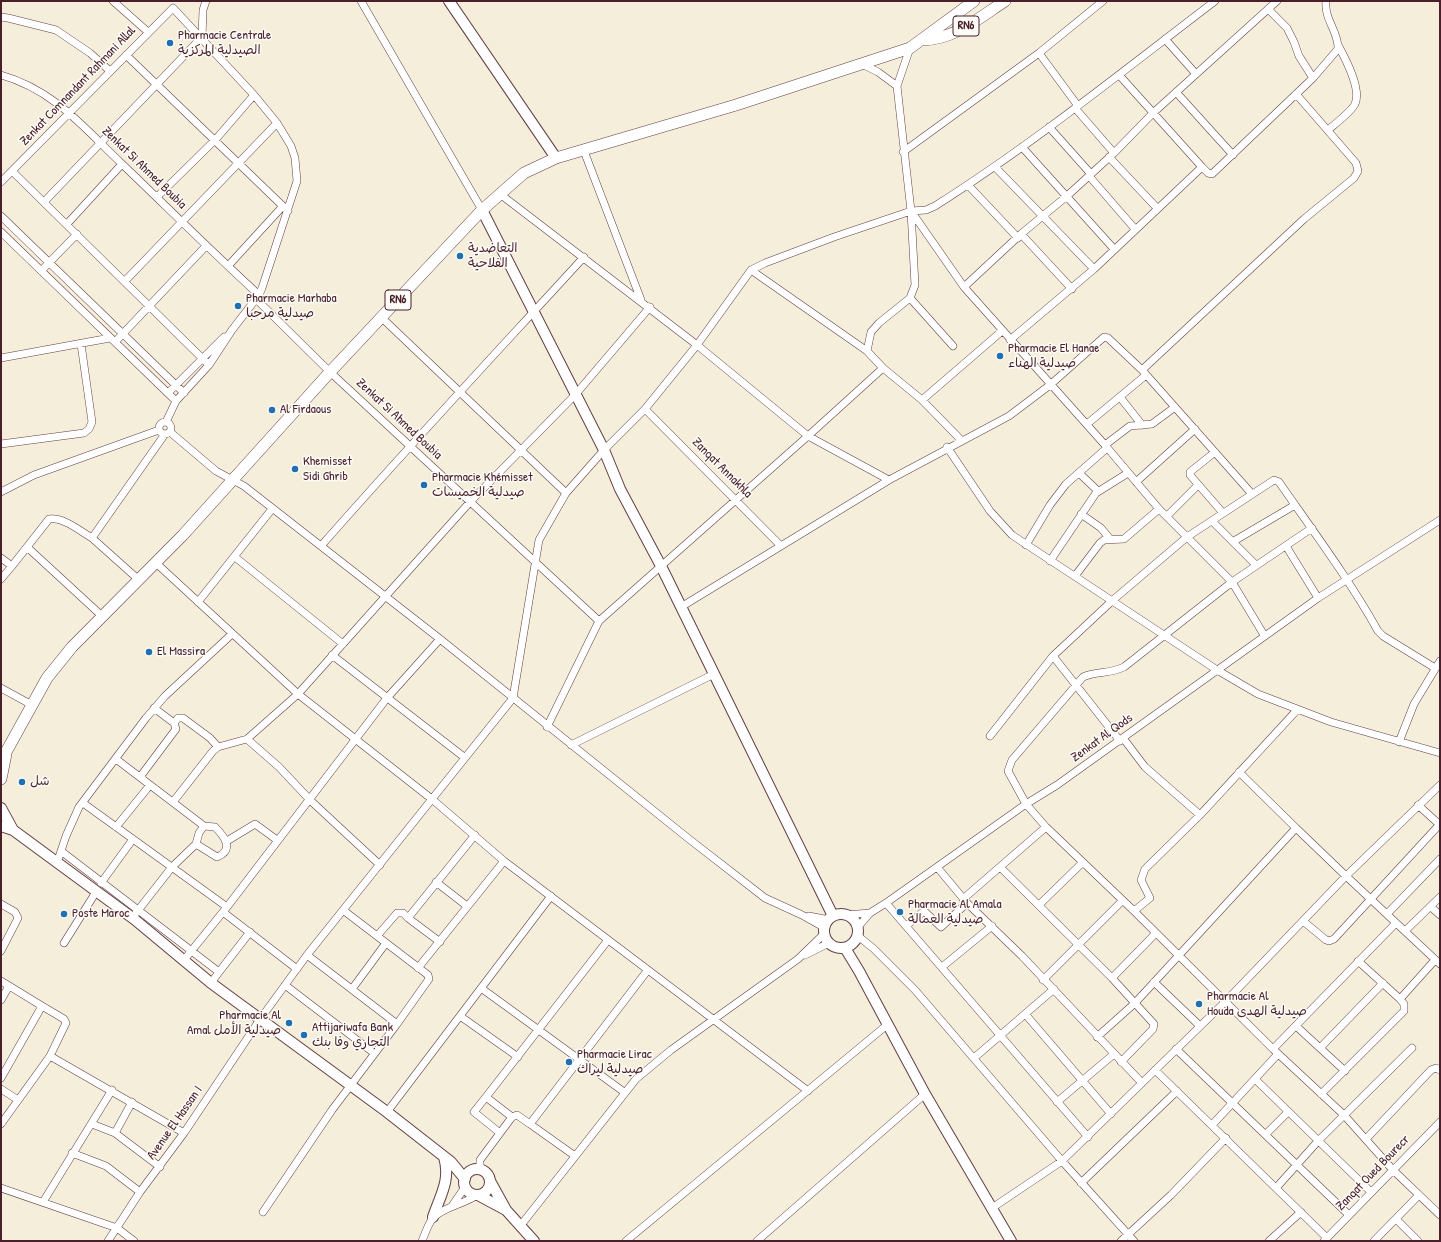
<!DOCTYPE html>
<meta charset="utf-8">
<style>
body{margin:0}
#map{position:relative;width:1441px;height:1242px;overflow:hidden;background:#f4eeda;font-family:"Patrick Hand",sans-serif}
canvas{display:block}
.frame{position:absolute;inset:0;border:2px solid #4a1f2b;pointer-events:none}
</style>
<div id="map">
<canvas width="1441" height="1242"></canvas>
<div class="frame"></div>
</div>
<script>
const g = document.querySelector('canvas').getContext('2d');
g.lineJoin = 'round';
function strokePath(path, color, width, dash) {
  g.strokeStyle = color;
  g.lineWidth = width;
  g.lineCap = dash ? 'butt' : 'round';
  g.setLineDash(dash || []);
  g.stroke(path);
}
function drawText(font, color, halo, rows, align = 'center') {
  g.font = font + ' "Patrick Hand","Playpen Sans Arabic",sans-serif';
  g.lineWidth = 3;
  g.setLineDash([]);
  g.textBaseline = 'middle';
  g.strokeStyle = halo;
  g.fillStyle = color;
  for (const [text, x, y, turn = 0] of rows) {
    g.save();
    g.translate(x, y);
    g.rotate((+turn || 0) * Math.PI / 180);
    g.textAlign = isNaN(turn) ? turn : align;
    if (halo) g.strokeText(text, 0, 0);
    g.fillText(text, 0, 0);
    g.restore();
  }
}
const street = new Path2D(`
 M113,1L148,32
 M361,1L482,210
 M1268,9L1287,28L1294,42L1299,56L1313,78
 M1,17L8,18L56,30L90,53L110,71
 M1165,39L1196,74
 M1039,53L1078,106
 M126,55L288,211
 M862,64L878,72L897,86
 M1,75C54,90 83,127 121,163C167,207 212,252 259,295
 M1120,76L1202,167L1208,173L1212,174L1313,78L1338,49C1339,32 1324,20 1326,1
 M1176,92L1233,155
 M1075,108L1114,153
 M1049,127L1091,174
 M1328,130C1335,124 1352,111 1355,104C1362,89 1345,58 1338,45
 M1022,147L1114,249
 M584,151L641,300
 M903,152L1039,53L1103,1
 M1109,157L1157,208
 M995,167L1094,269
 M12,171L209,365
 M1089,176L1135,229
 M1,182L173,8L254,95L277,123L291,146L295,158L297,181L262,288L259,295L232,330L209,365L176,401L166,422
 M968,185L1018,238
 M500,194L697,345L808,436L889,480
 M158,196L216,139L254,95
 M44,202L202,37L203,10L206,1
 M911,211L964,287L1105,445L1159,509L1232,582L1264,635
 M1,216L184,393
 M67,224L122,164
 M1,232L176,401
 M1021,234L1072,289
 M228,266L283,206
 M751,270L867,351
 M41,271L77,234
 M125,281L277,123
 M964,287L1021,234L1067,196L1114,153L1153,113L1277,1
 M910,298L953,346
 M256,299L330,372L599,621
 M382,318L566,493
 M1010,340L1094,269L1202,167
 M115,342L206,246
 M1,358L110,338
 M883,368L922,400L961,440
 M1142,370L1304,219L1354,178L1358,171L1356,163L1296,94
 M168,393L224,337
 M1120,397L1142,425
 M922,400L1002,331
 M645,409L780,545
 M159 428a6 6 0 1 1 12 0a6 6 0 1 1-12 0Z
 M1087,424L1146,375
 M170,432L216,471L244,486L440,639L689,839L765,898L802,915L825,928
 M1,444L84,433L89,429L92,422L81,344
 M1105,445L1130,426L1152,424L1175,407
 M947,447L990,511L1012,535L1217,670L1258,694L1331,722L1440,753
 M1215,452L1190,472V475L1223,513
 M1079,473L1098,491
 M1136,482L1195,429
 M1,492L34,475L159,430
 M1081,514L1101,528L1110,539
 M1167,516L1198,485
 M1212,521L1256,565
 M1312,528L1232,582L1124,667C1110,674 1096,671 1083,677L1012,760L1008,771L1026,804L1046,827L1134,911L1273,1049L1344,1115L1393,1170L1440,1215
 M92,538C80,531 64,517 49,519L27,547L102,616
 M1234,541L1295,505
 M1026,545L1050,505L1066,484L1107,448
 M321,546C407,448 496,353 584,257
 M1286,546L1318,598
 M235,557L343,644
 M1,558L12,566L27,547
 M1050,561L1096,493L1128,473
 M156,563L298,694L433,800L504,861L808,1091
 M1075,576L1100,543L1104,540L1124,539L1159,509
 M1,579L12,566
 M139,580L92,538L165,434
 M198,602L272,509
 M681,607L889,480L1009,416L1050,385L1104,337L1108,338L1142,370L1252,494
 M332,655L464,757
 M1053,656L1120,741
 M1,688L32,705
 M174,723L178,718H183L210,738L218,747
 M547,727L599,621L808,436L883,368L867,351L871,332L879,323L910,298L915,285L911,211L897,86L910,48
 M990,736L1053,656L1113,600L1187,537L1274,480L1279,482C1313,531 1349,579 1378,631L1383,636L1435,668
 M1123,738L1145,767L1200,815
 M247,739L279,767L310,800L380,865
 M1399,742L1414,704L1440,661
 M571,745L714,674
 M116,759L204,826L215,827C224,836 235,850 217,857L196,844
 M1239,772L1296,828
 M140,777L176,729L174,723L154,708
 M173,802L213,751L218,747L247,739L298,694L470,502L575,395L650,307
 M83,803L227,907
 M1418,805L1440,825
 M116,827L150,785
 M227,841L255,824L277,840
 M61,851L219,972L211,983
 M57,863L66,836L79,807L146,718L165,696L232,634
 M937,867L967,903L1022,956L1142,1083
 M1000,867L1112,978L1154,1024L1153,1029L1121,1062
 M436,882L467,906
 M101,883L133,839
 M963,899L1046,827
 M886,903L1088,1137
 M1,904L15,912L18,918L1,951
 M1039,905L1082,863
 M1431,907L1440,915
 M1134,911L1150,898L1141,880L1145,869L1200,815L1297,710
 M223,912L297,969
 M136,913L172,867L196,844L199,833L204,826
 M1387,914L1440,859
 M846,915L870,913
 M809,916L829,920
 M408,918L440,942
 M1303,921L1326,940L1329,941L1334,939L1440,824
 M906,926L924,911L941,927L967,903
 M858,927L870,913L886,903L1026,804L1057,785L1318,598L1440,520
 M1405,931L1440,897
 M377,936L397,913H403L408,918L475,835
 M858,936L874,949L915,990L1062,1161L1134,1241
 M64,943L96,892
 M307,955L397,1024
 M805,955L829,943
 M184,960L227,907L387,698L440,639
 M942,967L992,926
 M418,968L504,861
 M219,972L250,932
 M1112,978L1156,933
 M1043,980L1122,901
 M1,981L42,1006L1,1078
 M1154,982L1200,1026
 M285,985L374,1053
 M481,988L624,1092
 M352,989L386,943
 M1400,999L1435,960
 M1,1000L9,986
 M1026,1015L1111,1114
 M460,1016L518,1057
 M1296,1026L1345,1071
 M1097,1037L1135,1003L1296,828L1346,876L1440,964
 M1320,1048L1383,983
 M1176,1049L1349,1215
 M1273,1049L1396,923
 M50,1056L184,1133
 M974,1058L1054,989
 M1155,1070L1327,1238
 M1255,1079L1371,1192
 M1,1089L18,1100
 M1321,1094L1404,1011V1004L1400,999L1358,961
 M486,1097L474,1112L500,1133
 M1057,1102L1114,1054
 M387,1112L551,896
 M512,1117L517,1115L530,1124
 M1,1124L50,1056L66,1023L64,1019L42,1006
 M92,1124L115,1133L160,1167
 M1212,1125L1278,1054
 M115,1133L132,1102
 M1266,1134L1288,1112
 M1366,1139L1431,1070L1436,1068L1440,1070
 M72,1153L106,1166L140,1192
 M575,1156L530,1124L647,971
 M480,1169V1160L512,1117L486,1097L608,940
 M1081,1183L1177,1091
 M1,1188L117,1228L134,1241
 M1276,1188L1318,1141L1412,1048
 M43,1202L112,1090
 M452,1206L465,1187
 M992,1208L1062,1161L1225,1002L1346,876L1440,785
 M263,1212L332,1110L397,1024L429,979L428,975L343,910
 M1396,1219L1418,1241
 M521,1225L636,1079L671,1050L798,959L824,934
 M108,1241L140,1192L184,1133L261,1018L307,955L513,698L539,540L566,493L604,450L645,409L697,345L751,270L765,263L834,237L911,211L926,210L935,206C1033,144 1123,71 1215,1
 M422,1241C425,1234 428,1224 433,1218C443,1207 465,1204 477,1195
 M626,1241L887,1025
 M757,1241L925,1094
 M1121,1241L1171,1195L1226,1138
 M1269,1241L1301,1212
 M1324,1241L1440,1122
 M1374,1241L1419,1195`);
const secondary = new Path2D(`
 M449,1L556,158
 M482,210L604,450L620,489L661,566L833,916
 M1,808L13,830
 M1,826L13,830L134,919L211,983L387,1112L451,1162L465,1179
 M824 931a17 17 0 1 1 34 0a17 17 0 1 1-34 0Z
 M845,948L859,971L925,1094L1011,1241
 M464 1182a13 13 0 1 1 26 0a13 13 0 1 1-26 0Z
 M490,1181L506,1210
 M478,1195L506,1210L534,1241
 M433,1217C440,1196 451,1180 444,1157`);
const primary = new Path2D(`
 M923,40C955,39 979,18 1005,1
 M1,761L47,678L72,647L183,535L330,372L482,210L524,173L556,158L736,105L910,48L974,1
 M1,779L6,754`);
const markers = [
 [170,43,4,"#1f6fb2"],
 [460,256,4,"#1f6fb2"],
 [238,306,4,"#1f6fb2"],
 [1000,356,4,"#1f6fb2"],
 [272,410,4,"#1f6fb2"],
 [295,469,4,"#1f6fb2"],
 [424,485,4,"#1f6fb2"],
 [149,652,4,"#1f6fb2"],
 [22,782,4,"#1f6fb2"],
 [900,912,4,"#1f6fb2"],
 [64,914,4,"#1f6fb2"],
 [1199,1004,4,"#1f6fb2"],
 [289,1023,4,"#1f6fb2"],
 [304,1035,4,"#1f6fb2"],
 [569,1062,4,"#1f6fb2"]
];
const shields = [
 [966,26,26],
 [398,300,26]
];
const shieldNames = [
 ["RN6",966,26],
 ["RN6",398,300]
];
const poiNames = [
 ["Pharmacie Centrale",178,36],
 ["الصيدلية المركزية",178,51],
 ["التعاضدية",468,249],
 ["الفلاحية",468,264],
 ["Pharmacie Marhaba",246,299],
 ["صيدلية مرحبا",246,314],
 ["Pharmacie El Hanae",1008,349],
 ["صيدلية الهناء",1008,364],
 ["Al Firdaous",280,410],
 ["Khemisset",303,462],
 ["Sidi Ghrib",303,477],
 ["Pharmacie Khémisset",432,478],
 ["صيدلية الخميسات",432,493],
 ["El Massira",157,652],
 ["شل",30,782],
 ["Pharmacie Al Amala",908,905],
 ["صيدلية العمالة",908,920],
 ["Poste Maroc",72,914],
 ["Pharmacie Al",1207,997],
 ["Houda صيدلية الهدى",1207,1012],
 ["Pharmacie Al",281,1016,"right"],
 ["Amal صيدلية الأمل",281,1031,"right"],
 ["Attijariwafa Bank",312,1028],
 ["التجاري وفا بنك",312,1043],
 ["Pharmacie Lirac",577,1055],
 ["صيدلية ليراك",577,1070]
];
const streetNames = [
 ["Zenkat Comnandant Rahmani Allal",78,86,-46],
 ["Zenkat Si Ahmed Boubia",144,168,44],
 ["Zenkat Si Ahmed Boubia",399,419,43],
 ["Zanqat Annakhla",722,468,45],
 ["Zenkat Al Qods",1102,738,-36],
 ["Avenue El Hassan I",175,1123,-55],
 ["Zanqat Oued Bourecr",1373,1173,-46]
];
strokePath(street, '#643e45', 8);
strokePath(secondary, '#643e45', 12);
strokePath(primary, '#643e45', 12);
strokePath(street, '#fff', 7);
strokePath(secondary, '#fff', 10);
strokePath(primary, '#fff', 11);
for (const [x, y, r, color] of markers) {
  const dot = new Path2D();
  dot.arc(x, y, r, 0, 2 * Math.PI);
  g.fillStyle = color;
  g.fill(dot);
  strokePath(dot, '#fdfcf7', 1.5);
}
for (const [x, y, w] of shields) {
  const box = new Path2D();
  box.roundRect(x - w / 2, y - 10, w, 20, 3);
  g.fillStyle = '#fdfcf7';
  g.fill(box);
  strokePath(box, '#4a1f2b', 1);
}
drawText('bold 12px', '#4a1f2b', null, shieldNames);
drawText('13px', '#4a1f2b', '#fdfcf7', poiNames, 'left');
drawText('13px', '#4a1f2b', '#fdfcf7', streetNames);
</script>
